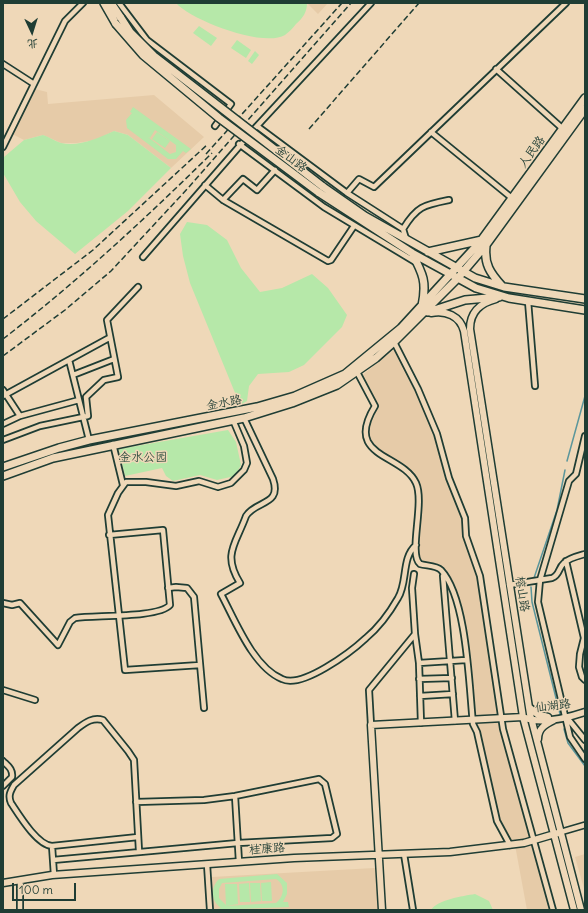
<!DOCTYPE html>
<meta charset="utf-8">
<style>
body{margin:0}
#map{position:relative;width:588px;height:913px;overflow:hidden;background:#efd8b8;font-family:Delius,"LXGW WenKai TC",sans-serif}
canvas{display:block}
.frame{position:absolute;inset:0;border:4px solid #1f3d34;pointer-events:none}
.north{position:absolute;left:12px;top:12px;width:40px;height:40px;-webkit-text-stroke:3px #efd8b8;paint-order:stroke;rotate:176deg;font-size:11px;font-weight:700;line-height:16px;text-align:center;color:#1f3d34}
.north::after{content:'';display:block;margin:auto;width:14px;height:18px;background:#1f3d34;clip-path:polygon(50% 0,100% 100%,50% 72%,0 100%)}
.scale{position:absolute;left:12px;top:883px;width:64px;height:18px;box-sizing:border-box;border:2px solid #1f3d34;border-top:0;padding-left:5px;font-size:12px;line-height:14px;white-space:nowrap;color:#1f3d34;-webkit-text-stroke:3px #efd8b8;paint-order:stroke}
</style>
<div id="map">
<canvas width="588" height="913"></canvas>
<div class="frame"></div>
<div class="north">北</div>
<div class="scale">100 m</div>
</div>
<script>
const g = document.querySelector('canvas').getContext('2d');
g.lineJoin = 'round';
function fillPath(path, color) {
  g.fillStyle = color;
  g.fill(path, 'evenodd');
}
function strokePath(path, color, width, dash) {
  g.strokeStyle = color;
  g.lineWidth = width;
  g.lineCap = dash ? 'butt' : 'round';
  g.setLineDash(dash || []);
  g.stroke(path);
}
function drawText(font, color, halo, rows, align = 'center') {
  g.font = font + ' Delius,"LXGW WenKai TC",sans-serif';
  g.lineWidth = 3;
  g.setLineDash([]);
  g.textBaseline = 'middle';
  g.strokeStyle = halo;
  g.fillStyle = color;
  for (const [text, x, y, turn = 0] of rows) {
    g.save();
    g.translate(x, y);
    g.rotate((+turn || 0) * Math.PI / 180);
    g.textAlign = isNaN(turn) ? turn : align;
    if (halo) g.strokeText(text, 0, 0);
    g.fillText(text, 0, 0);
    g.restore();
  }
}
const built = new Path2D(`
 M307,3H328L318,14Z
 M35,89L47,92L48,104L154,95L204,137L171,168L128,135L114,131L96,140L77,143H61L43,135L24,140L12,134Z
 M397,347L437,434L462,513L465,529L480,576L503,729L553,910H527L515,845H510L499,824L473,724L466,662L457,598L441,570L420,564L417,560L420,505L414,479L372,449L367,431L375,406L360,377Z
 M585,854V892L575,857Z
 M374,868L377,869L379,910H213L212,877Z`);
const green = new Path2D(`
 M176,3H307C307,12 303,18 296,24C293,28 289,32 285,35C263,48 191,20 176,3Z
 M199,26L217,38L211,46L193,33Z
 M237,40L251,50L246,58L231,48Z
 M255,51L259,55L252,64L248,61Z
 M133,107L191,149L186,153L183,151L176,159H168L127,128L126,120L132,113L130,112ZM155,130L176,145V152L170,154L148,137L150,138Z
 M114,131L128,135L171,168L128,211L75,254L36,221L20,202L3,173L4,157L24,140L43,135C49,137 55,141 61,143C79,147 98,138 114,131Z
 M157,132L170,141L165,148L152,139Z
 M187,222L207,225L227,240L241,268L260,292L282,288L312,274L328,288L347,315L342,327L304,365L289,372L258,374L249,386L247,401L240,405L190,283L183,256L180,234Z
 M228,430L236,442L241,465L235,476L217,480L200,475L173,481L166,476L162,468L125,476L119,449Z
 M277,874L287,883V894L283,902H288L289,907L214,910L221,908C211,901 210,888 219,879ZM276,879C286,885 284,897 276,903L226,906L238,904L237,884H225L226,905L219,898V889L222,883Z
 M271,882L272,901H262L261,883Z
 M249,883L250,902H240L239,884Z
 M250,883H260L261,901L251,902Z
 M475,894L489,901L493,910H431C437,900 463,896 475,894Z`);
const stream = new Path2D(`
 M567,461L585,396
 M534,578L557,510L565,470
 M531,587L532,602L560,714
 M564,729L568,743L585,766`);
const street = new Path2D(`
 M119,3L147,40L231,104L215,126
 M3,64L34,84
 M496,69L563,129
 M257,126L371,3
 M431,132L513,199
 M239,144L324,207L417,263
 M3,147L65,21L83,3
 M205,185L223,200L328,261L331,260L354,226
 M347,193L403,229L406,239
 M223,200L243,179L257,190L275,170
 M403,229C417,206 424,205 449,200
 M143,257L257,126L347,193L359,179L374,187L566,3
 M528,301L535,386
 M394,342L418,389L437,434L449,478L465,518L466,536L480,576L503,729L553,910
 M69,360L89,440
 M357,372L375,406C343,458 402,453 416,483C425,503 408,554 420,564C426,566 436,565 441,570C467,598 469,685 473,724L477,732L497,821L510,845
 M73,375L114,359
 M3,390L20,416
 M3,396L109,338
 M244,418L273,479C282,506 256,500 246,516C236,544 222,554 240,583L221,594C235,620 253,667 282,679C302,689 351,652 366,638C378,628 390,612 398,598C408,582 401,558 416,545
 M3,424L20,416L79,400
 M585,436L576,474L569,481L540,580L538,602L570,737L585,759
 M3,440L40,426L88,416L86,397L104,380L118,377L107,320L138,287
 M113,444L123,485
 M566,561L584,638L580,654L579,667L582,677L585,680
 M443,576L455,721
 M509,585L552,578C560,575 558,568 564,563C569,558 578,556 585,554
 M168,588L176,587L187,588L194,597L204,708
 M3,603L12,605L20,603L58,645L70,622L75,618C95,615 159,618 170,605L163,530L109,535
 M415,634L419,663L421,723
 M419,663L466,660
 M200,665L125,670L108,515L118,493L126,482H146L176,486L199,481L218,487L231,483L244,470L247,463L244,446L233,420
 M419,679L452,678
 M3,690L35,700
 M420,696L453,694
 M568,719L585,740
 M371,725L369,690L415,634L412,588L414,574
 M3,761C8,766 13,769 12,777L3,786
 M235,796L239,862
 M561,832L585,825
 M138,837L52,846C37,845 19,815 11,803C8,796 10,792 14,785L78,728C86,722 93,717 103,720L128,751L134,760L139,851
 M52,846L54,875
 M404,854L413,910
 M53,860L238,843L332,838L337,834L325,784L319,779L235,796L204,800L136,802
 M207,864L210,910
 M20,910V880`);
const secondary = new Path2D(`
 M496,299C481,303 470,311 470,329L530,714L581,910
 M431,313C446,310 460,316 464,331L523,717L574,910
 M529,707L537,714L548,717
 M538,739C538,728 546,724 554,720
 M3,883L52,875L294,858L450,852L524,843L558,833
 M382,910L371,725L523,717C541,725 567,718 585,712`);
const primary = new Path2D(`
 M104,3L116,24
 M111,3L121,18
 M322,186L365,216L475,278L504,287L585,299
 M318,192L412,253L476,288L509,298L585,310
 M486,246C484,264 490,273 502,286
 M428,252L482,240
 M412,253C423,274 427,282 422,306
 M428,312L465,300L499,297
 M3,467L59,448L89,440L257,407L295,396L345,374L401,328L480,242L585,98
 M3,476L53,458L244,418L292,403L337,385L376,358L394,342L457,279L486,245L585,109`);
const rail = new Path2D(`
 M309,129L419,3
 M206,154L342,3
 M3,319L93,250L208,144
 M3,339C77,282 145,219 212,153
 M3,356L65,310L111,271L189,187L351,3`);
const primaryBridge = new Path2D(`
 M121,18L130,32L154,56L322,186
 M116,24L143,55L219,118L318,192`);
const streetNames = [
 ["人民路",532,152,-54],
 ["金山路",291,159,37],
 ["金水路",224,403,-11],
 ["榕山路",522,594,81],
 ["仙湖路",553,706,-7],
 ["桂康路",267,849,-4]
];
const parkNames = [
 ["金水公园",143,458]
];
fillPath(built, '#e6cba8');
fillPath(green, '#b6e8a9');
strokePath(stream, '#5b969b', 1.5);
strokePath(street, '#1f3d34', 8);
strokePath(secondary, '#1f3d34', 9);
strokePath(primary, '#1f3d34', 10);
strokePath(street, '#efd8b8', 4.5);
strokePath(secondary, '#efd8b8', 6);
strokePath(primary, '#efd8b8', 7);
strokePath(rail, '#1f3d34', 1.5, [6, 3]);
strokePath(primaryBridge, '#1f3d34', 10, []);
strokePath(primaryBridge, '#efd8b8', 7);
drawText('12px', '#1f3d34', '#efd8b8', streetNames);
drawText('12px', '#2e4e40', '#efd8b8', parkNames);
</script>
